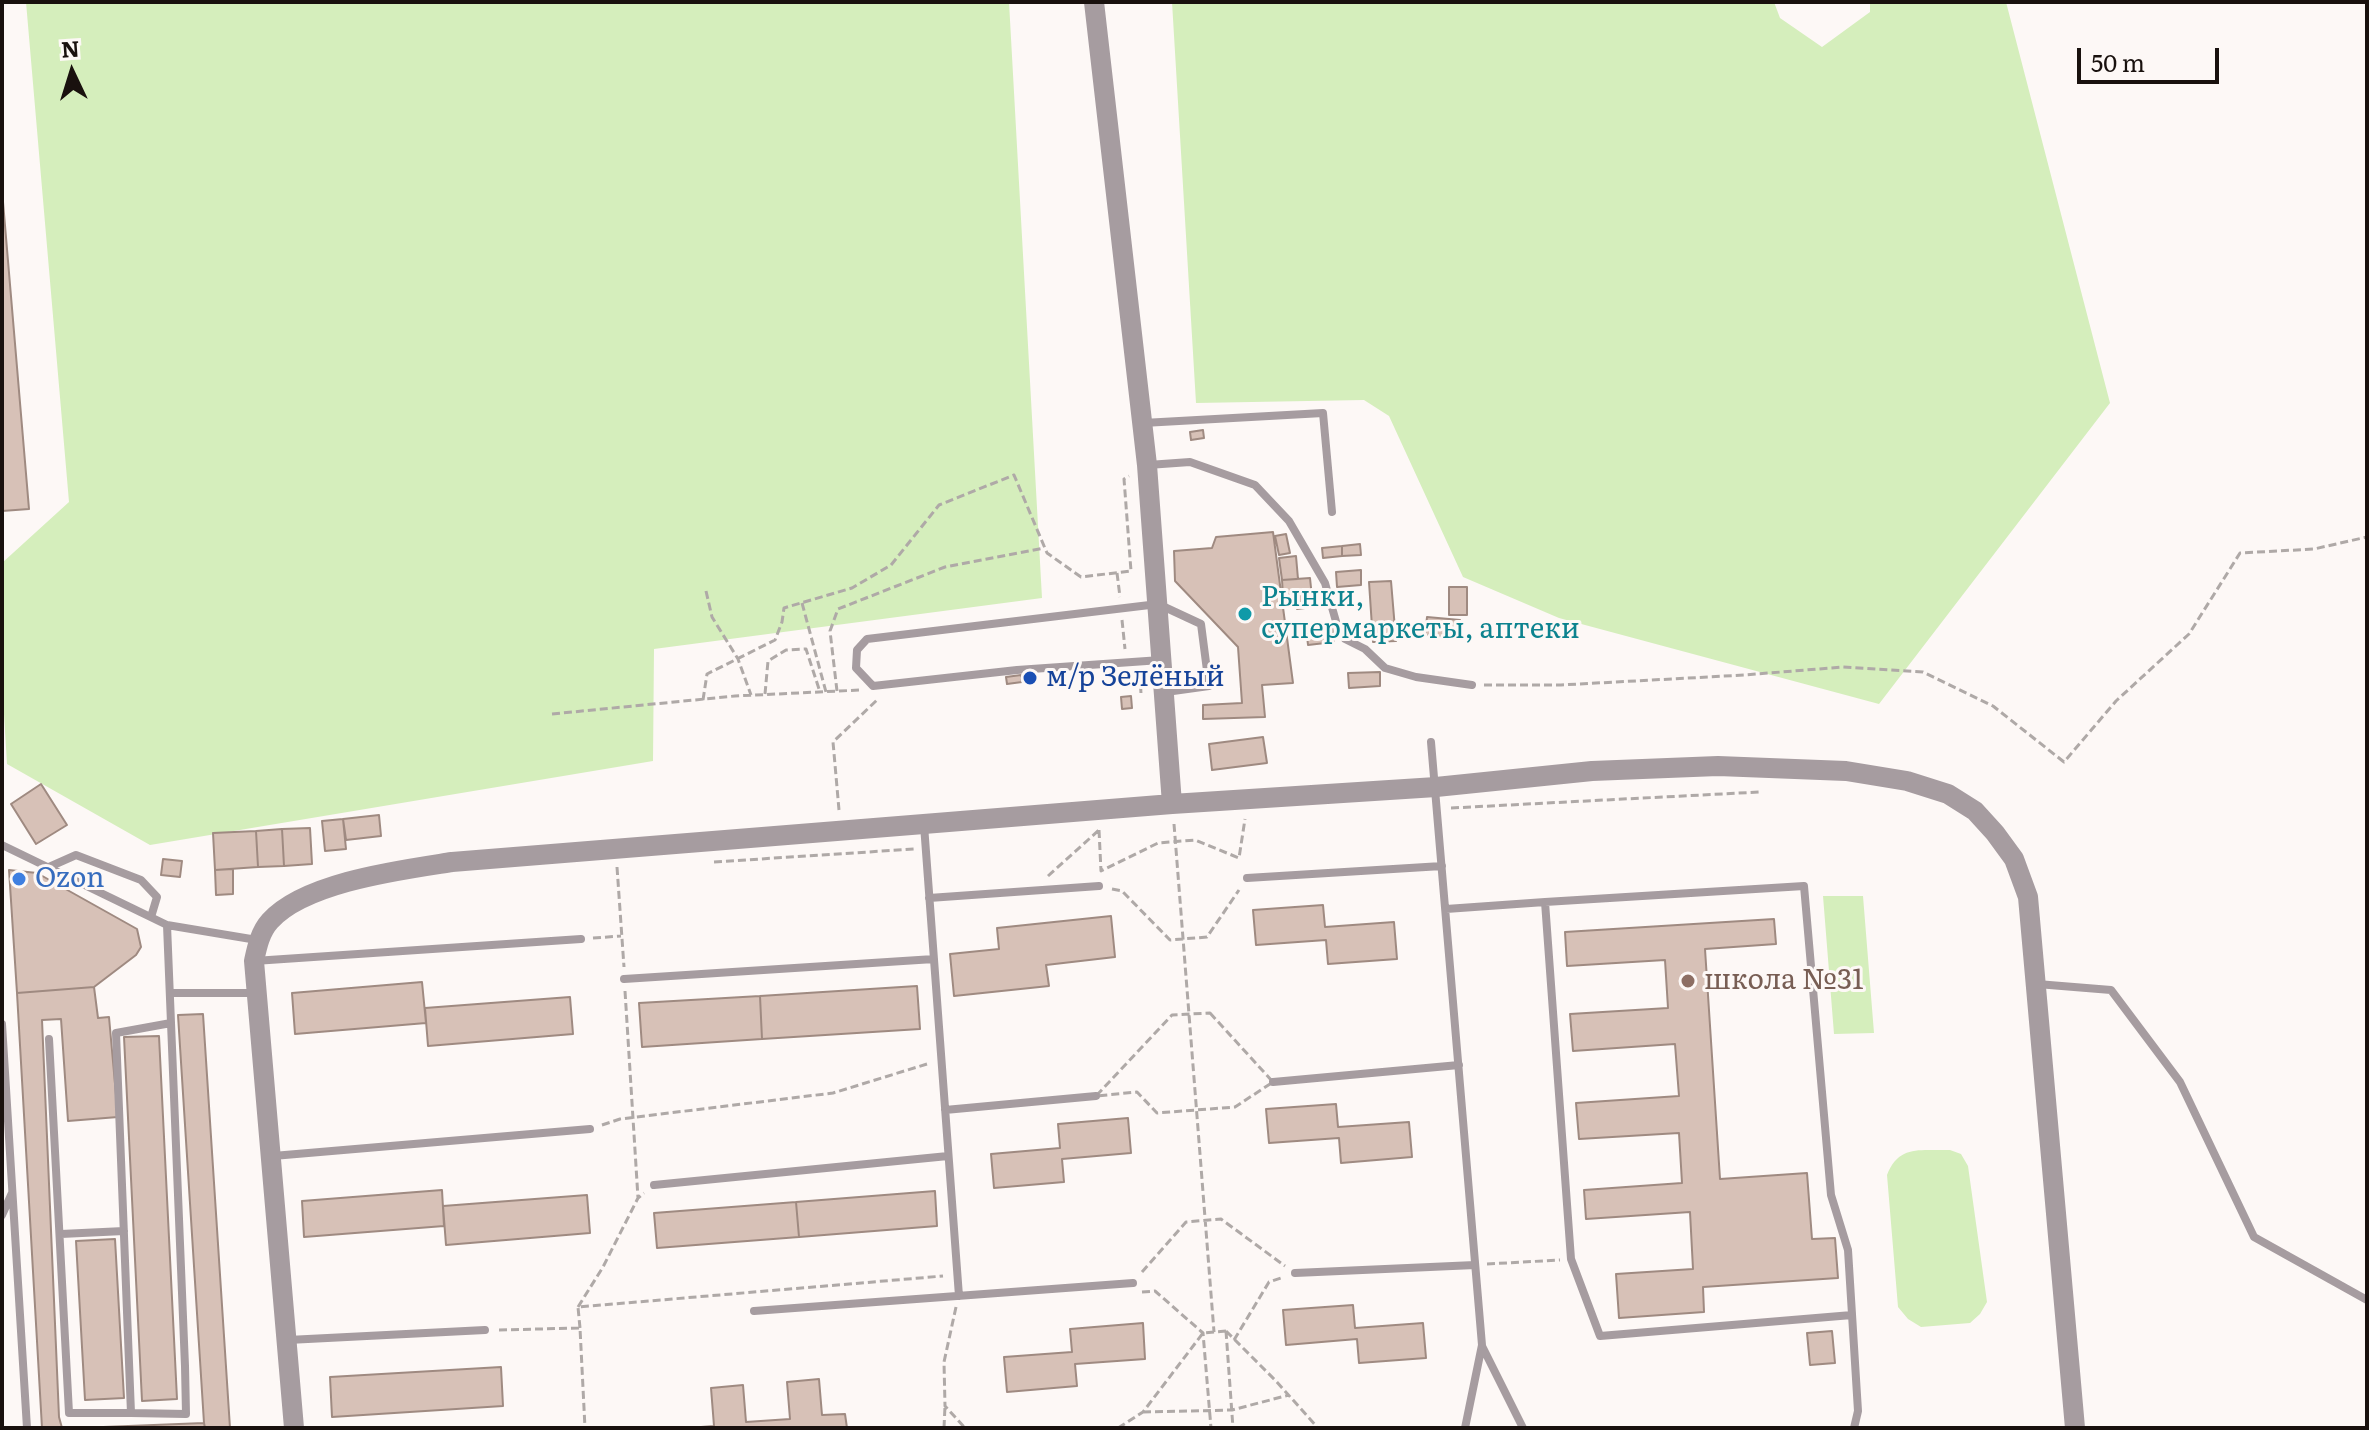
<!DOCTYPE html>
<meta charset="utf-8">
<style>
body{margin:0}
#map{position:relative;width:2369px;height:1430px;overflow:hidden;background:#fdf8f6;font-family:Literata,serif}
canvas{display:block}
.frame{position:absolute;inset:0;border:4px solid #19110e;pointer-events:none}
.north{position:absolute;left:32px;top:32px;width:80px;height:80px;-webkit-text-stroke:6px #fdf8f6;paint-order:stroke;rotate:356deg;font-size:22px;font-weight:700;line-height:32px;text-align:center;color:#19110e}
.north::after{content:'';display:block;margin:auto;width:28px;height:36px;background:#19110e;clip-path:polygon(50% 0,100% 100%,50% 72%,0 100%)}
.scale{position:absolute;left:2077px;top:48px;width:142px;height:36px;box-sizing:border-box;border:4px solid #19110e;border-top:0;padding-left:10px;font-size:24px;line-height:28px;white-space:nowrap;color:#19110e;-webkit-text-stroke:6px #fdf8f6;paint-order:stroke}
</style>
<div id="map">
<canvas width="2369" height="1430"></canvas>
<div class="frame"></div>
<div class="north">N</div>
<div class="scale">50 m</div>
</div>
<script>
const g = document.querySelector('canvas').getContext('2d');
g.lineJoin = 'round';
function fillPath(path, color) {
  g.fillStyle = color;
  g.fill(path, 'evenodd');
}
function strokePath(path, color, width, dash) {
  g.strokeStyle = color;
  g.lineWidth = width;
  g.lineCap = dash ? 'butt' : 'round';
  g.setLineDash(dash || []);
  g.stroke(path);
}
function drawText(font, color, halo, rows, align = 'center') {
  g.font = font + ' Literata,serif';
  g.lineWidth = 6;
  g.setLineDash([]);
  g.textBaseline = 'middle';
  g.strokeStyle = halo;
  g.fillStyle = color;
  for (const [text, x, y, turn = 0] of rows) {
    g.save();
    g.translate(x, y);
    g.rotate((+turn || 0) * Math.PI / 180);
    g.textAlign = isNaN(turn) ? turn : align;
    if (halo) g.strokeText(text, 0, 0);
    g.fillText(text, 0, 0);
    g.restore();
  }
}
const green = new Path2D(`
 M26,2H1009L1042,598L654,649L653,761L150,845L7,764L2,681V563L69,502Z
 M1172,2H1774L1780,18L1822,47L1870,12V2H2006L2110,403L1879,704L1559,618L1463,577L1389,416L1364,400L1196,403Z
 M1823,896H1863L1874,1033L1834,1034Z
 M1950,1150L1961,1154L1968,1166L1987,1302L1980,1314L1970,1323L1921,1327L1908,1319L1898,1307L1887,1175C1899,1144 1921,1151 1950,1150Z`);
const building = new Path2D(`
 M2,190L29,509L2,511Z
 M1203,430L1204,438L1191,440L1190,432Z
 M1273,532L1293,683L1262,685L1265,717L1203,719V705L1242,703L1238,647L1175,581L1174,551L1212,548L1216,537Z
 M1286,534L1290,553L1279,555L1275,536Z
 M1360,544L1361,555L1342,556V546Z
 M1342,546V556L1323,558L1322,548Z
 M1296,556L1298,579L1282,580L1279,558Z
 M1361,570V585L1337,587L1336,572Z
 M1310,578L1313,607L1297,609L1296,595L1283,596L1282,580Z
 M1391,581L1396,641L1373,642L1369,582Z
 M1449,587H1467V615H1449Z
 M1427,617L1460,620L1459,638L1425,635Z
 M1332,625L1334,642L1308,645L1306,627Z
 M1380,672V686L1349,688L1348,673Z
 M1021,675L1022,682L1007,684L1006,677Z
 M1131,696L1132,708L1122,709L1121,697Z
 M1263,737L1267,763L1212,770L1209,744Z
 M41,784L67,825L36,844L11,804Z
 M379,815L381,836L346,840L343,819Z
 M343,819L346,849L325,851L322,821Z
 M310,828L312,864L284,866L282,829Z
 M282,829L284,866L258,867L256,831Z
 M256,831L258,867L215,870L213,833Z
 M163,859L182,861L180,877L161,875Z
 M233,869V894L216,895L215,870Z
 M9,870L37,873L137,929L141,947L136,955L94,987L17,993Z
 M1323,905L1325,927L1394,922L1397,959L1328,964L1326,940L1256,945L1253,910Z
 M1111,916L1115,957L1046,965L1049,986L954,996L950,954L999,949L997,928Z
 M1774,919L1776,944L1705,949L1720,1179L1807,1173L1812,1239L1835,1238L1838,1278L1703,1287L1704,1312L1619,1318L1616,1274L1693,1269L1690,1212L1586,1219L1584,1190L1682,1183L1679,1133L1579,1139L1576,1103L1679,1096L1675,1044L1573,1051L1570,1014L1668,1008L1665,960L1567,966L1565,932Z
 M422,982L426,1023L295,1034L292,993Z
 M917,986L920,1029L762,1039L760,996Z
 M94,987L98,1018L109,1017L118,1117L68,1121L61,1019L42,1020L59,1417L62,1428H42L17,993Z
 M760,996L762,1039L642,1047L639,1003Z
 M570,997L573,1034L428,1046L425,1008Z
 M203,1014L230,1428H205L204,1423L178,1015Z
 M159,1036L177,1399L142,1401L124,1037Z
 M1336,1104L1338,1127L1409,1122L1412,1157L1341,1163L1339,1138L1269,1143L1266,1109Z
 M1128,1118L1131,1153L1062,1159L1064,1182L994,1188L991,1154L1060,1148L1058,1124Z
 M442,1190L444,1226L304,1237L302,1201Z
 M935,1191L937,1226L799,1237L796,1202Z
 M587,1195L590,1233L446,1245L443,1206Z
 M796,1202L799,1237L657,1248L654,1213Z
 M115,1239L124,1398L85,1400L76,1241Z
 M1353,1305L1355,1328L1423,1323L1426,1358L1359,1363L1357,1339L1286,1345L1283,1310Z
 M1143,1323L1145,1359L1075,1364L1077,1386L1007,1392L1004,1357L1072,1352L1070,1329Z
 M1832,1331L1835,1363L1810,1365L1807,1333Z
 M501,1367L503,1406L332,1417L330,1377Z
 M819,1379L822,1415L845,1414L847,1428H688L714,1426L711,1388L743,1385L746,1422L790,1419L787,1382Z
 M204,1423L205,1428H78Z`);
const path = new Path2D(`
 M1117,573L1120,597
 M706,591L712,617L738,659L751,695
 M802,603L826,692
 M1122,620L1125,649
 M1140,673L1141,694
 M1484,685H1561L1744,675L1843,667L1923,672L1993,706L2064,762L2116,701L2189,634L2240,553L2314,549L2367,537
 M837,691L830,631L838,609L945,567L1044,548
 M765,694L768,661L786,650L806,649L820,692
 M703,700L707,674L775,640L782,622L784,608L852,588L891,565L939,505L1014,475L1047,553L1081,577L1131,571L1124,479L1129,476
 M552,714L735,696L860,690
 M1451,808L1759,792
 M839,810L833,742L877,700
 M1174,824L1214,1332
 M1099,830L1101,871L1158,843L1195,840L1239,858L1245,819
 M714,862L914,849
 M617,867L624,967
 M1048,876L1099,830
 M1112,889L1122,891L1170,940L1207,937L1239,890
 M593,938L621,936
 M625,991L638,1198
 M1210,1013L1273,1082L1235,1107L1157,1113L1137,1092L1096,1096L1172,1015Z
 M602,1125L620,1119L833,1093L927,1064
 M1487,1264L1560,1260
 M1142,1272L1186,1222L1221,1219L1285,1266
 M1142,1292L1155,1291L1203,1333L1211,1428
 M578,1307L603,1267L638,1198L644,1193
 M956,1307L944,1362L945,1406L965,1428
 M580,1328L578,1307L943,1276
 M499,1330L580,1328L585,1428
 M1226,1331L1276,1381L1318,1428
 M1226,1331L1233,1428
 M1234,1340L1269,1282L1284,1277
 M1143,1412L1232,1410L1289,1395
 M944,1428L945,1406
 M1118,1428L1143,1412L1203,1333L1226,1331`);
const service = new Path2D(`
 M1143,423L1323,413L1332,512
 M1148,465L1190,462L1255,485L1289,521L1325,583L1337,625L1345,639L1365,649L1385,668L1416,677L1472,685
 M1161,660L1017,670L873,686L856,668L857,650L867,639L1158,604L1201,624L1209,686L1166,692
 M1431,742L1482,1345L1465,1428
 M924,825L959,1296
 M2,845L167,925L257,940
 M49,867L76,855L141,880L157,897L151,917
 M1247,878L1442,866
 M929,898L1099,886
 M1545,902L1804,886L1831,1195L1848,1250L1858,1411L1854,1428
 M1446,909L1545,902L1571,1259L1600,1336L1852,1315
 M167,925L185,1366L186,1414L131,1413L116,1033L171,1023
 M254,961L581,939
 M624,979L934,959
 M2037,984L2111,990L2180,1082L2254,1237L2367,1300
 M170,993H257
 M2,1024L27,1428
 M49,1039L69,1413H131
 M1273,1082L1459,1065
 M945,1110L1096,1096
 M273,1156L590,1129
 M654,1185L948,1156
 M2,1215L12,1193
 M61,1234L124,1231
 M1295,1273L1475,1265
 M754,1311L1133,1283
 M288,1340L485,1330
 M1482,1346L1523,1428`);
const tertiary = new Path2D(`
 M1094,2L1147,465L1172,804
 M294,1428L254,961C257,947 260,932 270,921C305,882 401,870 452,862L1172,804L1436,787L1592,771L1718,766L1846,771L1907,781L1948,794L1975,811L1995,833L2014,859L2028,897L2075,1428`);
const markers = [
 [1245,614,8,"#0f9aa8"],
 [1030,678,8,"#1a4fb4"],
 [19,879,8,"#3f7fe0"],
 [1688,981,8,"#8d6e63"]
];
const cultureNames = [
 ["Рынки,",1261,598],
 ["супермаркеты, аптеки",1261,630]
];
const transitNames = [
 ["м/р Зелёный",1046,678]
];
const shopNames = [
 ["Ozon",35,879]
];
const educationNames = [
 ["школа №31",1704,981]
];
fillPath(green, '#d5eebc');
fillPath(building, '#d7c1b7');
strokePath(building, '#9f8a81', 2);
strokePath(path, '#afa9a7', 3, [8, 4]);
strokePath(service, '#a69ca0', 8);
strokePath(tertiary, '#a69ca0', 20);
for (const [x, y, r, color] of markers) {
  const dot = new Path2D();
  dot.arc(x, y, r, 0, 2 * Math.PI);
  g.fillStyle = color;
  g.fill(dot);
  strokePath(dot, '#fdf8f6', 3);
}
drawText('28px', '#0d838f', '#fdf8f6', cultureNames, 'left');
drawText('28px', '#164399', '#fdf8f6', transitNames, 'left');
drawText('28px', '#366cbe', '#fdf8f6', shopNames, 'left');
drawText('28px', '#785e54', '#fdf8f6', educationNames, 'left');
</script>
